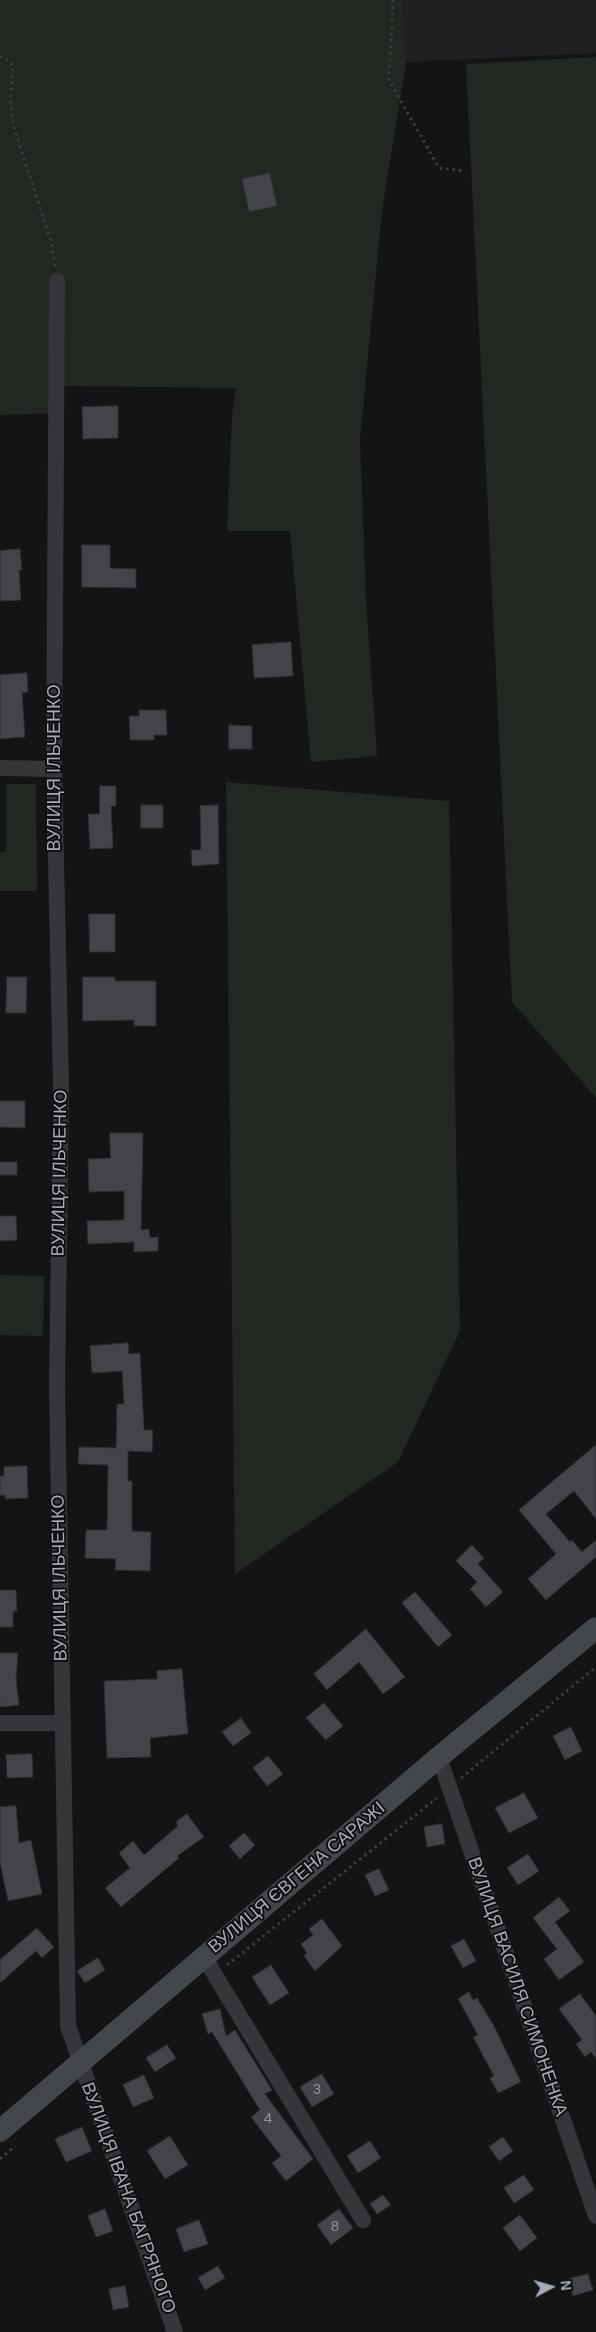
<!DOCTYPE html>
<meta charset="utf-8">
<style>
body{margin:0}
#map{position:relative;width:596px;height:2332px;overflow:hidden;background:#141416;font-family:Arial,sans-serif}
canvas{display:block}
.north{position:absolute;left:526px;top:2262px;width:50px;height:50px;-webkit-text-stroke:4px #0f0f11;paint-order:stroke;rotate:84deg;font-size:14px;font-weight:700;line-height:20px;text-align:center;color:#a6acb5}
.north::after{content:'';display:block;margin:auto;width:18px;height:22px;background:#a6acb5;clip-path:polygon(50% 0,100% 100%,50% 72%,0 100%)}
</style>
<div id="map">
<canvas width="596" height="2332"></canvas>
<div class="north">N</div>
</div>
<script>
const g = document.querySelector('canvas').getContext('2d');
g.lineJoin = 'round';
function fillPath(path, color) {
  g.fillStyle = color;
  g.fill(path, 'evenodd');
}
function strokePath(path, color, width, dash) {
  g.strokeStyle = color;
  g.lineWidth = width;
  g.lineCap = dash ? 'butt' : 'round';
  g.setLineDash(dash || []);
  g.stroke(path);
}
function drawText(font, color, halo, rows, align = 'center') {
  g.font = font + ' Arial,sans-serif';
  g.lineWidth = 4;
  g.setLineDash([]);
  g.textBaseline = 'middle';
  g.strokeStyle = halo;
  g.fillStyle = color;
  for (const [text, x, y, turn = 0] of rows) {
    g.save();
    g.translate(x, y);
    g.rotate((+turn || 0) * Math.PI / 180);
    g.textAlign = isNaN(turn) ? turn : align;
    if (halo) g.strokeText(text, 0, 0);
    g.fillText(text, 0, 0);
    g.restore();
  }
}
const built = new Path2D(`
 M403,0H596V53L406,62Z`);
const green = new Path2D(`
 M0,0H403L406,62L382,212L360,439L366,601L377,756L311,762L290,531H227L232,414L236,388L64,386L60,413L0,415Z
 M596,57V1098L512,1002L466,64Z
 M226,782L449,801L460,1331L398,1462L235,1574Z
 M6,784H36L37,891H0V852H6Z
 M0,1275L44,1276L43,1336L0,1335Z`);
const building = new Path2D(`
 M270,173L277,206L249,212L242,179Z
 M118,406V438L83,439L82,407Z
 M82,545H110V568L136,569V588L82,587Z
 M20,549L22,570H19L21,600L0,601V551Z
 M291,642L293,676L254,678L252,645Z
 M27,673L28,692L22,693L25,737L0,739V675Z
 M139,710H166L167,735H154V740H130L129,716H139Z
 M229,725L252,726V749H229Z
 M100,786H116V806H111L113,848L90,849L88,814H99Z
 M141,805H163V828H141Z
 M218,805L219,864L192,866L191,850H201L200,806Z
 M89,914H115V952H90Z
 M7,977H27L26,1013H6Z
 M83,977H115V981H156V1026H134V1020L83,1021Z
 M0,1101H25V1128L0,1127Z
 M110,1133H143L141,1230L149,1229L150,1238L158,1237V1251L134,1252V1242L88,1244L87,1221L124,1220V1191L89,1192L88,1159L110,1158Z
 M0,1162H17V1175H0Z
 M0,1216H16L17,1240L0,1241Z
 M128,1343L129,1354L140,1353L144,1430H153L152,1452L128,1451V1481H132V1531L151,1532L150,1571L115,1570L116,1559L85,1558L86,1530H107L108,1465L78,1464L79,1447L116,1448L117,1404H124L122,1371L92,1373L90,1346Z
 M596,1445V1519L574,1491L546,1514L570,1542L572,1540L582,1552L596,1540V1557L546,1600L528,1579L556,1554L519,1510Z
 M27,1466L28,1498L5,1499V1495H0V1476H4V1467Z
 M472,1545L484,1558L478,1564L503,1592L486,1607L470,1589L477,1582L456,1561Z
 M0,1590H16L17,1611H13V1627H0Z
 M415,1592L452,1635L438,1647L402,1603Z
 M366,1629L405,1677L383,1694L359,1662L327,1690L314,1674Z
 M0,1653H18L16,1679L19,1705L0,1707Z
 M182,1669L188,1734L150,1738L151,1757L107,1758L104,1681L157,1679V1671Z
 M324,1703L343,1726L326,1740L306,1718Z
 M241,1718L251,1733L233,1746L222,1732Z
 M571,1727L582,1751L565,1760L553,1736Z
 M32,1754L33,1777L7,1778L6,1755Z
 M268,1756L283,1774L267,1786L253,1768Z
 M524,1793L538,1818L509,1833L495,1808Z
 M16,1806L19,1843L31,1840L42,1894L8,1901L0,1862V1807Z
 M187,1814L204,1837L177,1856L179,1858L121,1907L105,1888L130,1868L119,1853L133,1841L144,1855L178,1826L176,1822Z
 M442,1824L445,1844L427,1847L424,1827Z
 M244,1833L255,1845L240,1859L229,1846Z
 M528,1854L539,1871L518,1885L507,1868Z
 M379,1869L389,1890L375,1896L365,1875Z
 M559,1897L570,1911L555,1922L584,1962L559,1980L544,1959L557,1949L533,1918Z
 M322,1919L342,1946L315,1971L304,1956L307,1953L301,1944L313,1935L309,1929Z
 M37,1928L54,1947L42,1958L36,1951L0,1983V1960Z
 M464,1939L476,1961L463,1968L451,1946Z
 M98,1958L105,1970L85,1983L77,1971Z
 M271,1965L289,1993L270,2005L252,1977Z
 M469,1992L473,2000L477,1998L494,2026L521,2082L498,2093L490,2078L494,2076L473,2037L478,2035L458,1999Z
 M580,1994L596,2016V2059L591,2052L585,2057L576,2044L582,2040L559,2009Z
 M220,2009L226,2036L235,2030L272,2090L265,2094L313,2159L286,2181L272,2163L281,2156L251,2117L260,2110L212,2032L208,2034L202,2014Z
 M167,2045L176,2058L155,2072L146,2058Z
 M322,2074L334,2094L312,2107L300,2087Z
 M144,2075L154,2098L133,2107L123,2085Z
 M82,2127L92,2151L66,2162L55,2139Z
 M170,2136L188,2165L165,2179L147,2151Z
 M503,2137L513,2151L499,2161L489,2147Z
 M370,2141L381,2158L358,2173L347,2156Z
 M524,2175L534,2190L514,2203L504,2188Z
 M383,2195L391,2205L377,2214L370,2204Z
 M105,2209L113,2231L96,2237L88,2216Z
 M339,2209L353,2228L331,2245L317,2225Z
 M520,2215L537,2238L520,2251L503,2228Z
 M199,2220L208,2244L184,2252L176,2229Z
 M218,2266L225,2278L205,2290L198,2278Z
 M588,2274L593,2290L573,2296L568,2279Z
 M125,2286L129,2307L113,2310L109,2289Z`);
const path = new Path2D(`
 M393,0L389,80L439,168L465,171
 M0,56L11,62L13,73L10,98L13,124L51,241L55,267
 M461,1778L596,1667
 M227,1965L437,1798
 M0,2159L15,2146`);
const street = new Path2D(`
 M57,281L54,769L61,1085L57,1387L68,2026L175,2332
 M0,768L54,769
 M0,1723H63
 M439,1757L596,2216
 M204,1957L363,2220`);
const secondary = new Path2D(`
 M0,2131L439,1757L596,1628`);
const numberNames = [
 ["3",317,2090],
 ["4",268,2119],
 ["8",335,2227]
];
const streetNames = [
 ["ВУЛИЦЯ ІЛЬЧЕНКО",55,768,-90],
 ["ВУЛИЦЯ ІЛЬЧЕНКО",60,1173,-89],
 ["ВУЛИЦЯ ІЛЬЧЕНКО",60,1578,-91],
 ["ВУЛИЦЯ ЄВГЕНА САРАЖІ",297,1878,-40],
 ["ВУЛИЦЯ ВАСИЛЯ СИМОНЕНКА",517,1987,71],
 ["ВУЛИЦЯ ІВАНА БАГРЯНОГО",128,2198,70]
];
fillPath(built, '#202023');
fillPath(green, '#202821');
fillPath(building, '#434449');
strokePath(building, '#2e2e31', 1);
strokePath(path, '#3b3d41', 3, [2.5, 4]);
strokePath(street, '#35363a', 16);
strokePath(secondary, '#43464a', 22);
drawText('15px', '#8d929a', null, numberNames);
drawText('18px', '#a6acb5', '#0f0f11', streetNames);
</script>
